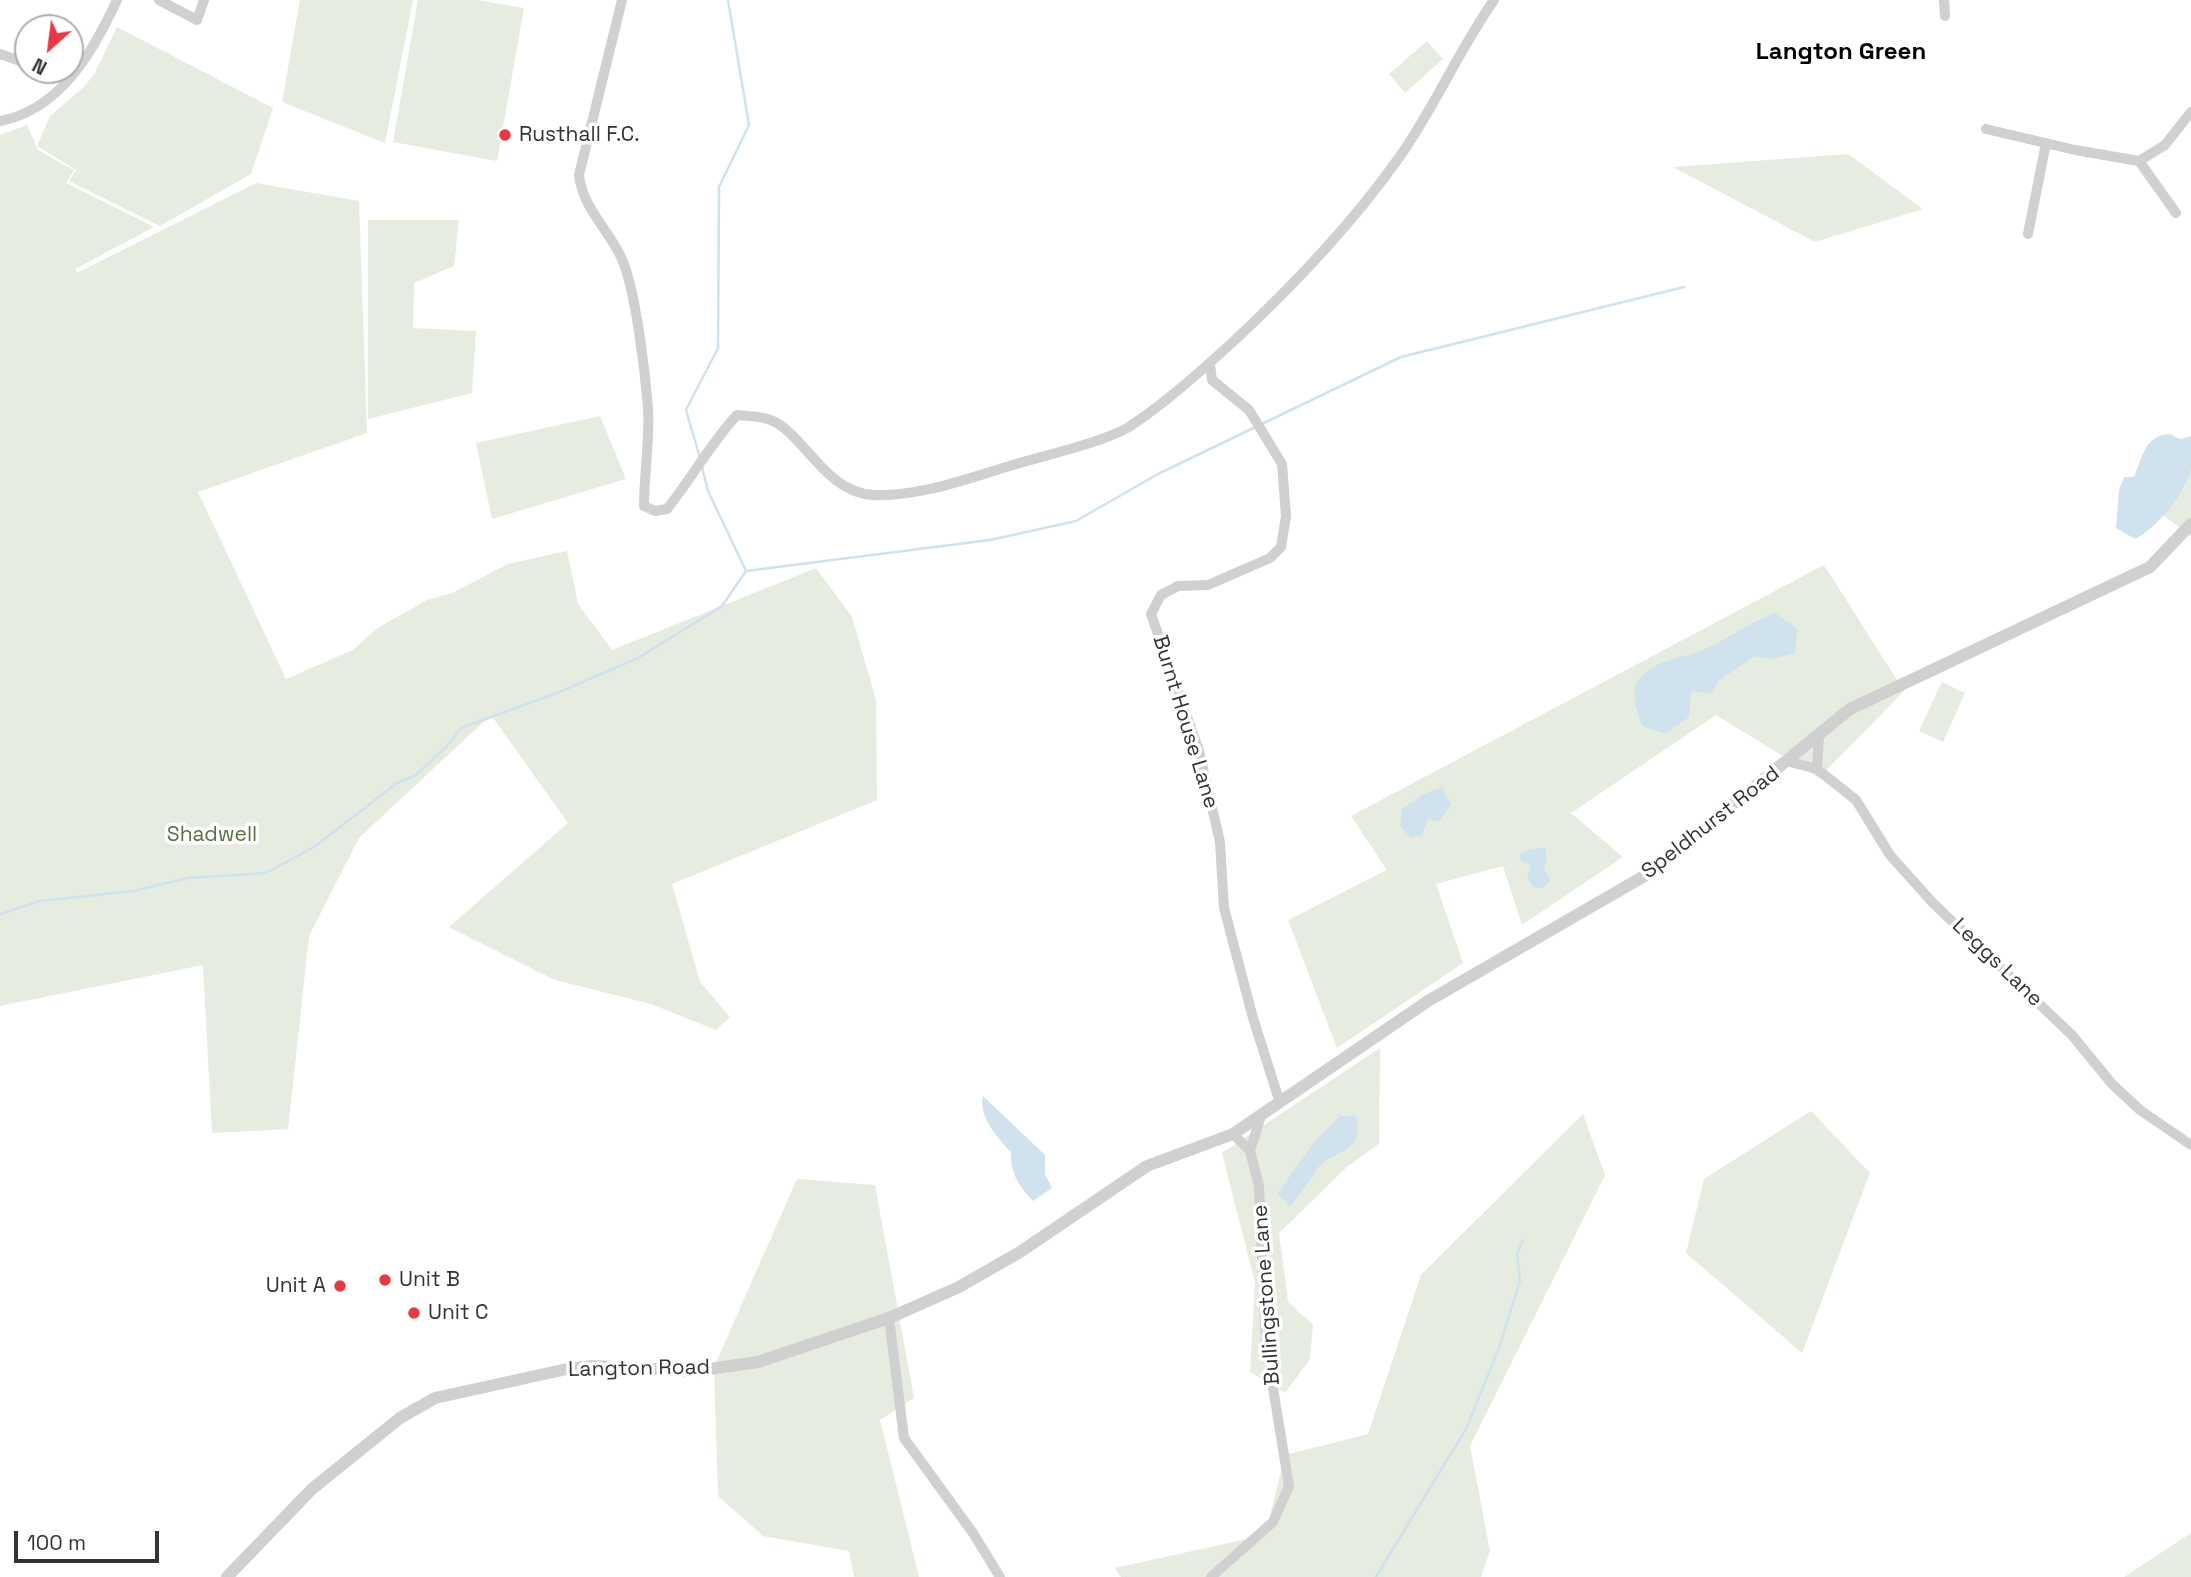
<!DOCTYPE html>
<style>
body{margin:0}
#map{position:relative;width:2191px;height:1577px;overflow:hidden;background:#fff;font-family:"Space Grotesk",sans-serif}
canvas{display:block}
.north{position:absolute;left:14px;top:14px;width:70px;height:70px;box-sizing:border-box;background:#fff;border:2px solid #adadad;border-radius:50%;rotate:208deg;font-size:19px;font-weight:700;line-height:28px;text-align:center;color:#333}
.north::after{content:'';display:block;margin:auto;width:24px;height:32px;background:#e63946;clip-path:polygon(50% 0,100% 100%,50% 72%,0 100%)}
.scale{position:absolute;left:14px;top:1531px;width:145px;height:32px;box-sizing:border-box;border:4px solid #333;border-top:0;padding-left:9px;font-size:21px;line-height:24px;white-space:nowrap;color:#333;-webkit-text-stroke:5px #fff;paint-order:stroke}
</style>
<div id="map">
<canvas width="2191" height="1577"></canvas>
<div class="north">N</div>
<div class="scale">100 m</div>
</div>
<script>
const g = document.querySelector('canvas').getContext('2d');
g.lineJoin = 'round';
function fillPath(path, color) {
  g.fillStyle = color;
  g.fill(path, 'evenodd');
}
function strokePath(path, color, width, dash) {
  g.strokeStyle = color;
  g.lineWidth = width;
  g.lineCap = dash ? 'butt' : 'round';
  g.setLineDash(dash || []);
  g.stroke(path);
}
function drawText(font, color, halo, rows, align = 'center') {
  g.font = font + ' "Space Grotesk",sans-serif';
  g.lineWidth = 7;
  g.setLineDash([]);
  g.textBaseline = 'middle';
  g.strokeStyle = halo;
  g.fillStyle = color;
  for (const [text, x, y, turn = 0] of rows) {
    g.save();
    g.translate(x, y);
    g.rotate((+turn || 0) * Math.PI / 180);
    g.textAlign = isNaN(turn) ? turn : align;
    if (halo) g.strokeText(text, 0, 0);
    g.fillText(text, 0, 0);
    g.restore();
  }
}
const green = new Path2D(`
 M300,0H413L385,143L282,102Z
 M418,0H477L524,8L497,161L393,142Z
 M117,27L273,108L251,174L160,226L69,181L76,170L37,146L50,116L83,88L95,73Z
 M1427,41L1443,59L1405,93L1389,74Z
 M27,125L38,150L74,170L66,183L154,227L75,269L77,273L256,183L359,201L367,433L198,492L286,679L353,650L376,629L427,600L452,593L508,564L567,551L578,604L612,650L816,568L852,617L876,700L877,800L672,884L700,982L730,1017L716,1030L651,1004L555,980L449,927L568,823L491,715L359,838L309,936L288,1129L212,1133L203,965L0,1006V135Z
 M1848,154L1923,209L1815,242L1673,167Z
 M368,220H459L454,266L414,283L413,328L476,331L472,393L368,419Z
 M600,416L626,479L492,519L476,443Z
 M2191,471V536L2163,515L2185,487Z
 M1824,565L1904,691L1819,778L1716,715L1571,813L1623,857L1522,925L1503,866L1436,884L1463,963L1337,1048L1288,920L1387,870L1351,816Z
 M1942,682L1965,693L1943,742L1919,731Z
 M1380,1048L1379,1144L1348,1166L1279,1233L1288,1302L1313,1325L1310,1359L1285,1393L1250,1372L1255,1283L1222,1153Z
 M1811,1111L1870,1173L1802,1353L1686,1253L1704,1179Z
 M1583,1114L1605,1175L1470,1446L1490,1551L1481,1577H1121L1115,1568L1265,1535L1285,1455L1368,1434L1421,1275Z
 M797,1179L875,1185L914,1398L880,1420L919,1577H854L849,1551L763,1536L718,1496L714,1367Z
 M2191,1533V1577H2124Z`);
const water = new Path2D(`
 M2170,434L2180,439L2191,436C2191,447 2191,460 2191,470C2187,491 2155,530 2135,539L2116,528L2119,490L2124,477H2134C2143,456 2145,435 2170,434Z
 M1775,613L1797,629L1795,653L1773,659L1755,656L1720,680L1710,694L1691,691L1689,717L1666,734L1642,726C1638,712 1629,692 1639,679C1655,659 1681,659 1703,650C1728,640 1748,622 1775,613Z
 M1442,788L1451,805L1439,821L1428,820L1422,835L1411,838L1400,826L1402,808C1421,799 1419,793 1442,788Z
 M1545,848L1547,861L1544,870L1551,879L1543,888L1533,887L1527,877L1531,865L1521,861L1520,854L1530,849Z
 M983,1096L1045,1155V1174L1052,1188L1033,1201C1019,1186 1010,1173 1011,1152C998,1139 978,1116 983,1096Z
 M1340,1116H1356C1365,1156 1333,1148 1317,1169C1308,1182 1301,1194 1290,1206L1277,1194L1316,1140Z`);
const stream = new Path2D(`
 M700,458L686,410L718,348L719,187L749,125L728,0
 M702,467L708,491L746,571L990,540L1076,521L1158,474L1401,357L1684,287
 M0,914L40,901L133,891L188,878L266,873L314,847L397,783L416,775L450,743L461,728L562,691L638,658L722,606L746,571
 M1376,1577L1467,1427L1499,1348L1520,1281L1517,1254L1523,1240`);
const minor = new Path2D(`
 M159,0L197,20L204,0
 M622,0L579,175C583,212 615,234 626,270C637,305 645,371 648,408C650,440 644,474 644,506L655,511L667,509C692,478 710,444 737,415C747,416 759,416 768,419C804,431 823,492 873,495C920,497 969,478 1013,465C1042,456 1104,442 1129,427C1167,402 1202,370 1235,340C1295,284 1351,225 1398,159C1434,109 1458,51 1494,0
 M1944,0L1945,16
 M0,54L26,63
 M0,121C60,110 93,52 117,0
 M1986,129L2075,150L2139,161L2165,145L2191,112
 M2139,161L2176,213
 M2028,234L2046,143
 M1210,364L1212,380L1249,410L1282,464L1286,516L1281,547L1270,558L1208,585L1178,586L1161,595L1151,614L1199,751L1220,842L1224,908L1253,1018L1280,1103
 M1790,762L1817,769L1856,800L1890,855L1932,902L2072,1035L2112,1084L2140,1110L2191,1145
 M1817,769L1819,735
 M1250,1151L1261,1116
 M889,1318L904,1438L973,1533L1000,1577
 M1211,1577L1273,1522L1289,1486L1266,1345L1259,1186L1250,1151L1233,1134`);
const tertiary = new Path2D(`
 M227,1577L312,1489L400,1418L435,1398L567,1369L593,1366L695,1371L758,1362L889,1318L959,1287L1020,1252L1147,1166L1233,1134L1428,1001L1646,875L1850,709L2150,567L2191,524`);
const markers = [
 [505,135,7,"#e63946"],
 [385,1280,7,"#e63946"],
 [340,1286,7,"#e63946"],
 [414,1313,7,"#e63946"]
];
const poiNames = [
 ["Rusthall F.C.",519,135],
 ["Unit B",399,1280],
 ["Unit A",326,1286,"right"],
 ["Unit C",428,1313]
];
const streetNames = [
 ["Burnt House Lane",1185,722,73],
 ["Speldhurst Road",1711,823,-38],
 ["Leggs Lane",1997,963,44],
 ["Bullingstone Lane",1267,1295,-94],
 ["Langton Road",639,1369,-1]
];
const parkNames = [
 ["Shadwell",212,835]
];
const quarterNames = [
 ["Langton Green",1841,52]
];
fillPath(green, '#e6ecdf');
fillPath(water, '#cfe2ee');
strokePath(stream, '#cfe2ee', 2.5);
strokePath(minor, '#d0d0d0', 10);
strokePath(tertiary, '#d0d0d0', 12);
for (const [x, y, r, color] of markers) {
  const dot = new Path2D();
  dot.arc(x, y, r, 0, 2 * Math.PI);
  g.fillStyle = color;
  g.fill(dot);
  strokePath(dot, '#fff', 2.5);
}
drawText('21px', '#333', '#fff', poiNames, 'left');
drawText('21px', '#333', '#fff', streetNames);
drawText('21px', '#56703f', '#fff', parkNames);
drawText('bold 24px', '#000', '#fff', quarterNames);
</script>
